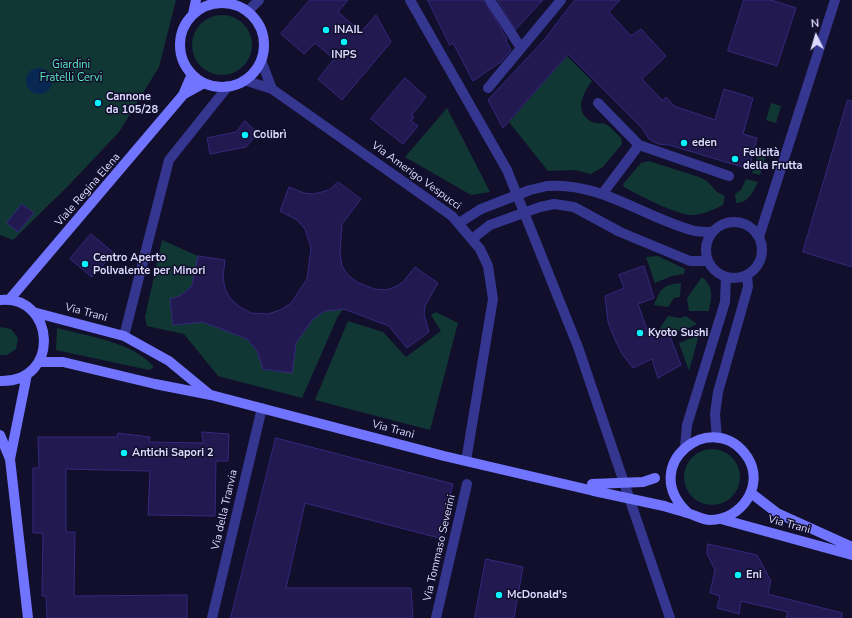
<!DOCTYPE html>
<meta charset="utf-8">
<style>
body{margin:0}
#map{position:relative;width:852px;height:618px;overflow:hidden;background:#120f2c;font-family:"Nunito Sans",sans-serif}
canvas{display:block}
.north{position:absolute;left:796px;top:16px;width:40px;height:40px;-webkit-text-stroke:3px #120f2c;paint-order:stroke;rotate:355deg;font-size:11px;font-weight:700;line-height:16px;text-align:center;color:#dcdaff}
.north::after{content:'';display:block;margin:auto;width:14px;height:18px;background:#dcdaff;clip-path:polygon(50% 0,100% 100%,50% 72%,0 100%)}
</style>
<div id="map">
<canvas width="852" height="618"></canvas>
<div class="north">N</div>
</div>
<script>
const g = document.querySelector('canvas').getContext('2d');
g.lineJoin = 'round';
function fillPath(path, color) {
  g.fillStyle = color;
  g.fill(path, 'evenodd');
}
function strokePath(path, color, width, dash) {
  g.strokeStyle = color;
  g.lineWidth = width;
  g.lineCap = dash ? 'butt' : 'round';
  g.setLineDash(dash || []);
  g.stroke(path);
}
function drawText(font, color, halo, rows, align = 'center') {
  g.font = font + ' "Nunito Sans",sans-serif';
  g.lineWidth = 3;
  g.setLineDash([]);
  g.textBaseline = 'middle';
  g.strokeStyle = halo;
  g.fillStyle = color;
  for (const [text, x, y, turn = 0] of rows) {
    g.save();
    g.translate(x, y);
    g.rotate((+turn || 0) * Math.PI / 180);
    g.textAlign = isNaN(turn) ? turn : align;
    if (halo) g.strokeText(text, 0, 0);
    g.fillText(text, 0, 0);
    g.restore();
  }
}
const green = new Path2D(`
 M0,0H176L159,67L119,132L70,184L13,240L0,235Z
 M192 45a30 30 0 1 1 60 0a30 30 0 1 1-60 0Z
 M567,56L592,81C583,93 573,112 592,122C596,124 603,122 607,125C612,128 617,134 621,138L622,144L603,167L591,174L575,170L548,171L509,122Z
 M771,103L781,106L776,123L766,120Z
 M447,108L490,192L471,195L405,157Z
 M760,147L768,149L760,175L752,173Z
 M649,161L702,178L708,182L717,192L725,196L723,205C713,210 704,214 693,215C678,216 639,195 624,187L623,184L641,163Z
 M746,179L758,182C753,192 748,203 736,203L735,194L741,190Z
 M162,240L198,256L192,286L180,296L170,299L173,325L203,322L247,339L257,351L263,369L292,373L296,343L313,319L325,311L344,309L338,316L302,398L218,376L184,334L147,326L145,317Z
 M658,256L685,269L684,274L672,276L655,283L646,257Z
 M702,277C714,287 712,296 709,311H689L687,298Z
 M681,283L680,297L674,298L668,307L654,305C661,288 663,285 681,283Z
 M436,312L458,323L430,430L315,400L348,321L383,332L406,357L441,331L431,315Z
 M668,316L680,318L686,316L697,324L683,331H658Z
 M0,327L11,329L18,338L16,349L7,355H0Z
 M57,328C87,336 133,342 154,367L149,370L56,350Z
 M699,335L689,371L679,343Z
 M684 477a28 28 0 1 1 56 0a28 28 0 1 1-56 0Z`);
const water = new Path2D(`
 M26 81a13 13 0 1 1 26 0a13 13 0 1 1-26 0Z`);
const building = new Path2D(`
 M310,0H348L338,12L361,32L376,15L391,42L342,100L318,79L334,59L315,43L304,54L281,34Z
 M428,0H484L507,39L506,41L511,50L502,61L473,81L453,43L450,45Z
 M498,0H543L516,29Z
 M575,0H620L609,12L631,36L641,29L666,56L642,79L663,101L666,97L674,106L715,120L724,89L753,98L743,134L757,138L749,169L669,145L658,144L649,139L642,128L568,54L503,128L488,100L544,40Z
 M744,0H771L796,8L777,66L728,51Z
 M405,78L426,97L411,116L414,117L411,121L418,126L403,144L371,119Z
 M848,100L852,101V267L803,252Z
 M245,121L258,133L246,147L210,154L207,138L236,132Z
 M338,182L361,199L342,224L340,253L342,266L348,275L357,282L374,289L385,290L395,287L403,282L415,267L438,283L425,306L424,314L429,332L407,348L389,326L344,309L325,311L313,319L296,343L292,373L263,369L257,351L247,339L203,322L173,325L170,299L180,296L192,286L198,256L225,260L223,277L225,289L230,298L240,307L251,313L268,314L280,310L291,303L307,279L311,248L305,229L297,220L280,211L289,187L304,193L314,194L329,190Z
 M22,204L34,213L18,232L7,223Z
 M91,234L114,253L92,277L70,259Z
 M644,266L654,298L638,304L650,338L668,331L681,365L658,378L652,359L633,368L623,355L616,342L608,322L605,296L624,288L619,275Z
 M202,432L229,434L228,461H216L215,516L148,515L150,471L66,469V532H75L74,596L187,595V618H47L46,596H42L43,533H33V468H39L38,437H117L118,433L150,437L149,442L203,443Z
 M276,438L453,484L439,538L305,503L286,588H411L413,618H231Z
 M708,544L757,555L771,581L768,594L842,613V618H786L788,612L741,601L739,614L717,608L720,596L710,593L715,570L707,554Z
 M486,559L523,567L514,618H475Z`);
const minor = new Path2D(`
 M410,0L507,170L578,347L670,618
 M490,0L521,48
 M248,11L259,0
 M488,88L561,0
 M598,103L639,145L729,176
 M547,186C600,182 642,216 691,230C697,232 705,232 712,232
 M603,193L639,145
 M554,204L574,207L620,232L690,261H708
 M706 250a28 28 0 1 1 56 0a28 28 0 1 1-56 0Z
 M459,223L481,209
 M759,237L835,0
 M472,239L490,225
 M124,336L169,160L225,90
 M717,438L715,414L718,392L748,287L747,275
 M685,447L687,425L725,302L726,277
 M212,618L262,408
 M436,618L467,484`);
const tertiary = new Path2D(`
 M261,60L272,89
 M244,80L272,89L452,216L480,249L488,266L493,299L466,461`);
const secondary = new Path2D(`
 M180 45a42 42 0 1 1 84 0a42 42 0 1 1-84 0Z
 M193,14L196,0
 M184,94L204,83
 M0,300C55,294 62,383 0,381
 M9,300L183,95L192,74
 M33,312L124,336L169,361L209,394
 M39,362H63L155,384L211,395L444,456L594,491
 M27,374L10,459L28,618
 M0,435L10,459
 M751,493L777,513L852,547
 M664,506C672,509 680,510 687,513C695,515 702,520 710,520C741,520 765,486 748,458C714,405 636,465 688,513
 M721,519L852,555`);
const minorBridge = new Path2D(`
 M481,209L530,190L547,186
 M490,225L540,207L554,204`);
const secondaryBridge = new Path2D(`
 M592,484L643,482L655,478
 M594,491L664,506`);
const markers = [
 [326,30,4,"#06f3ff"],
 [344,42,4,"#06f3ff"],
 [98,103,4,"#06f3ff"],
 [245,135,4,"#06f3ff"],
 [684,143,4,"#06f3ff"],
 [735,159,4,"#06f3ff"],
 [85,264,4,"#06f3ff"],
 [640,333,4,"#06f3ff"],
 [124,453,4,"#06f3ff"],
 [738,575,4,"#06f3ff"],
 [499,595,4,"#06f3ff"]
];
const poiNames = [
 ["INAIL",334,30],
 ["INPS",344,55,"center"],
 ["Cannone",106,97],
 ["da 105/28",106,110],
 ["Colibrì",253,135],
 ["eden",692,143],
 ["Felicità",743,153],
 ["della Frutta",743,166],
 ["Centro Aperto",93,258],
 ["Polivalente per Minori",93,271],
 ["Kyoto Sushi",648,333],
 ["Antichi Sapori 2",132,453],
 ["Eni",746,575],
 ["McDonald's",507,595]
];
const parkNames = [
 ["Giardini",71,65],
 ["Fratelli Cervi",71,78]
];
const streetNames = [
 ["Via Amerigo Vespucci",416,176,36],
 ["Viale Regina Elena",88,190,-49],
 ["Via Trani",86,313,15],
 ["Via Trani",393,430,15],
 ["Via della Tranvia",225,510,-77],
 ["Via Trani",789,525,15],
 ["Via Tommaso Severini",440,548,-77]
];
fillPath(green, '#113734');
fillPath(water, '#082752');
fillPath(building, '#21194f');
strokePath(building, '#35297d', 1);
strokePath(minor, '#35368f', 10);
strokePath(tertiary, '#35368f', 10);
strokePath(secondary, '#7174ff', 10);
strokePath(minorBridge, '#35368f', 10);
strokePath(secondaryBridge, '#7174ff', 10);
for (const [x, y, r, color] of markers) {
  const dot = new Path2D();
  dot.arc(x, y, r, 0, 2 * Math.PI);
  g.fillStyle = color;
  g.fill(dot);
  strokePath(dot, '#120f2c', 1.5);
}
drawText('bold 11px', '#dcdaff', '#120f2c', poiNames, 'left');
drawText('11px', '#59ebbf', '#120f2c', parkNames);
drawText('11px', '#dcdaff', '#120f2c', streetNames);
</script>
